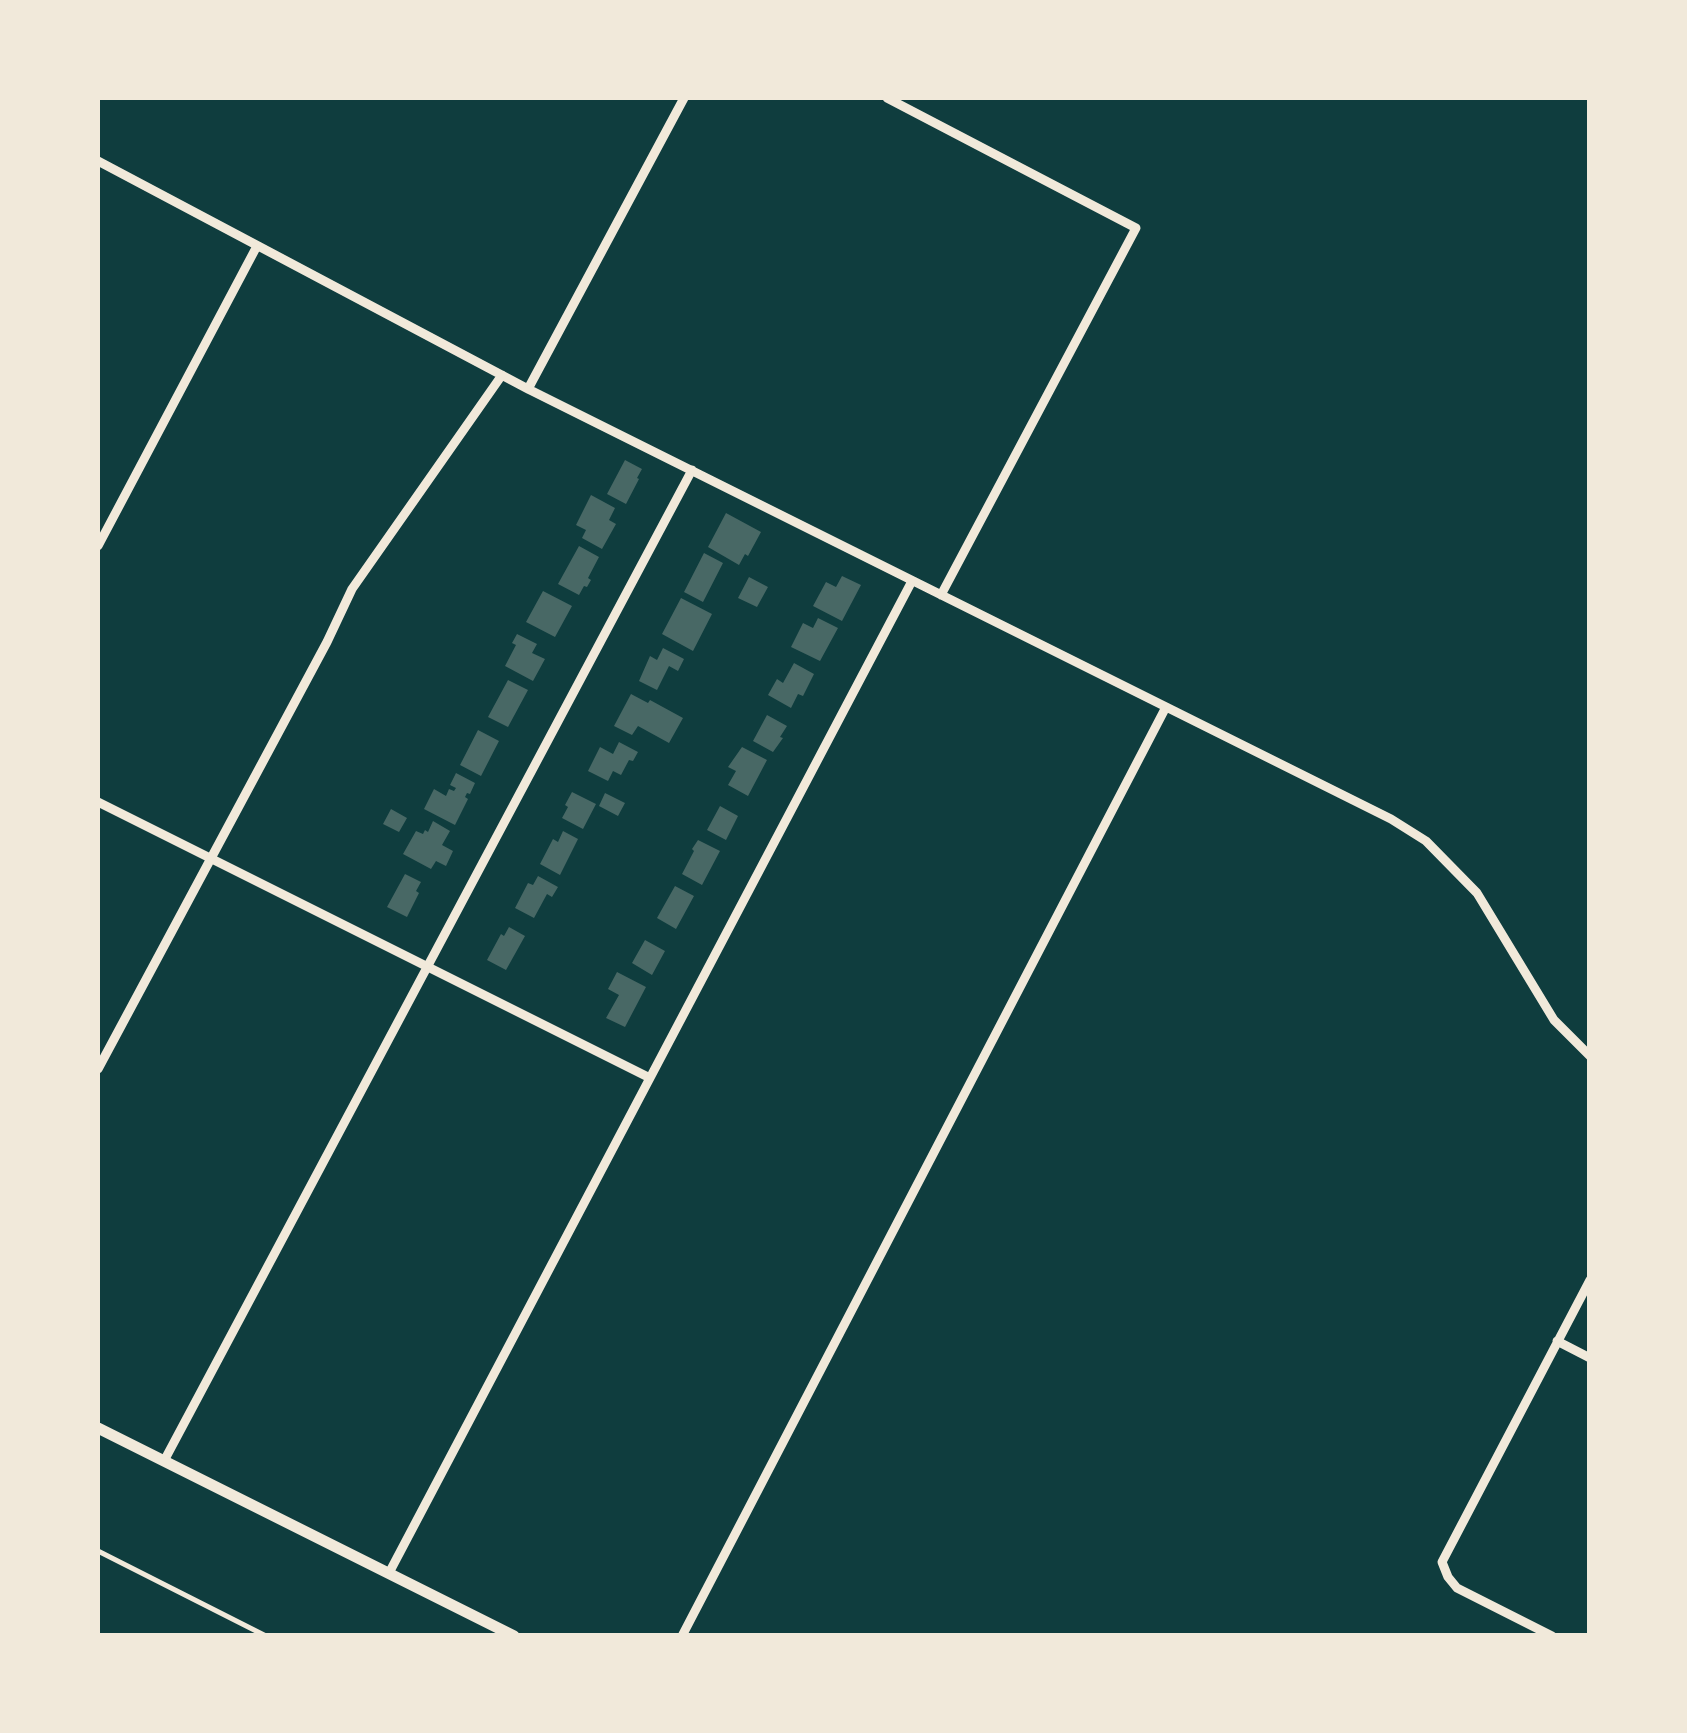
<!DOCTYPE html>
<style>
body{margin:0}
#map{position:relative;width:1687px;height:1733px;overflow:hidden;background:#0f3d3e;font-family:Signika,sans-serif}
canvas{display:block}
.frame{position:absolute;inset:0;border:100px solid #f1e9da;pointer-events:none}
</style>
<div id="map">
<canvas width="1687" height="1733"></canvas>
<div class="frame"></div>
</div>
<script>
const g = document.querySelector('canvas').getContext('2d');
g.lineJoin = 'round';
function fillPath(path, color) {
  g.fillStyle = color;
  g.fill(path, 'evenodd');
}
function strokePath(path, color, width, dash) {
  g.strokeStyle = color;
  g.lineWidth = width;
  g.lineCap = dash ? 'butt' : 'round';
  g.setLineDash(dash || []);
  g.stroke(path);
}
const building = new Path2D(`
 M625,460L642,469L637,478L639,479L626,504L607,494Z
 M591,495L615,508L609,520L616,524L602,549L582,538L586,530L576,525Z
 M726,513L761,532L748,556L745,554L739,565L708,547Z
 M579,546L599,557L588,578L591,580L587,587L584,586L579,595L558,584Z
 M704,553L723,563L703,602L684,592Z
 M842,576L861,585L842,621L813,606L826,582L836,587Z
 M749,577L768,587L757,607L738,598Z
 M543,591L572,606L555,637L526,622Z
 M681,598L712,614L693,651L662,634Z
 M818,618L838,628L820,661L791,647L803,623L813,628Z
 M517,634L537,644L532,653L545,659L533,681L505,666L516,645L512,643Z
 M663,648L684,659L678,671L669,666L657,690L639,681L650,656L657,660Z
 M794,663L814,674L803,696L798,694L791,708L768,695L777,679L783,683Z
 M508,680L528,690L508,727L488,717Z
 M631,694L648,703L650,700L683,718L669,743L638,726L632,735L614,726Z
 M767,715L787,726L780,737L783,738L773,752L753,741Z
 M478,730L499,741L481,776L460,765Z
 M619,742L638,752L633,761L629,760L621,775L613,771L608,781L588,771L600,747L613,754Z
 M742,747L767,760L748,796L728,785L736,771L728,767Z
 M456,773L475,783L470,794L467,793L465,797L468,799L455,825L424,809L434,789L446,796L449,789L454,791L456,788L450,785Z
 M572,792L596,804L583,829L562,818L568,807L565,805Z
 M605,793L625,803L618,816L599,806Z
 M720,806L738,816L726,840L707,830Z
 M391,809L407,818L399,832L383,824Z
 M433,821L450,831L442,845L453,851L446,866L436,861L431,869L403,854L416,831L423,834L425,830L428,832Z
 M563,831L578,839L560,875L540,864L553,839L558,842Z
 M698,840L720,851L702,885L682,874L694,851L692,849Z
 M405,874L421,882L416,891L419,893L407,917L387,907Z
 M538,876L558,887L552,897L547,894L534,918L515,908L528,883L533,885Z
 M675,886L694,896L676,929L657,918Z
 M509,927L525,936L506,970L487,960L501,934L504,936Z
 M645,940L665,951L652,975L632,963Z
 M617,972L646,987L625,1027L606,1018L619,995L608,989Z`);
const service = new Path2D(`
 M98,1551L266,1636`);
const minor = new Path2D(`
 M887,98L1136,228L941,595
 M98,161L528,389L1391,819L1426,841L1477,893L1554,1020L1590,1056
 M528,389L684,98
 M98,546L257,246
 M98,802L650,1078
 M98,1069L327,642L352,589L502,375
 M1557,1341L1590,1358
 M164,1461L692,470
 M389,1573L912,581
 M682,1636L1166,707
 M1552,1636L1457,1588L1448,1577L1442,1562L1590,1280`);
const tertiary = new Path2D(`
 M98,1428L514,1636`);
fillPath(building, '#486865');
strokePath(service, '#f1e9da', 5);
strokePath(minor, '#f1e9da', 9);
strokePath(tertiary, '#f1e9da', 11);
</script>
